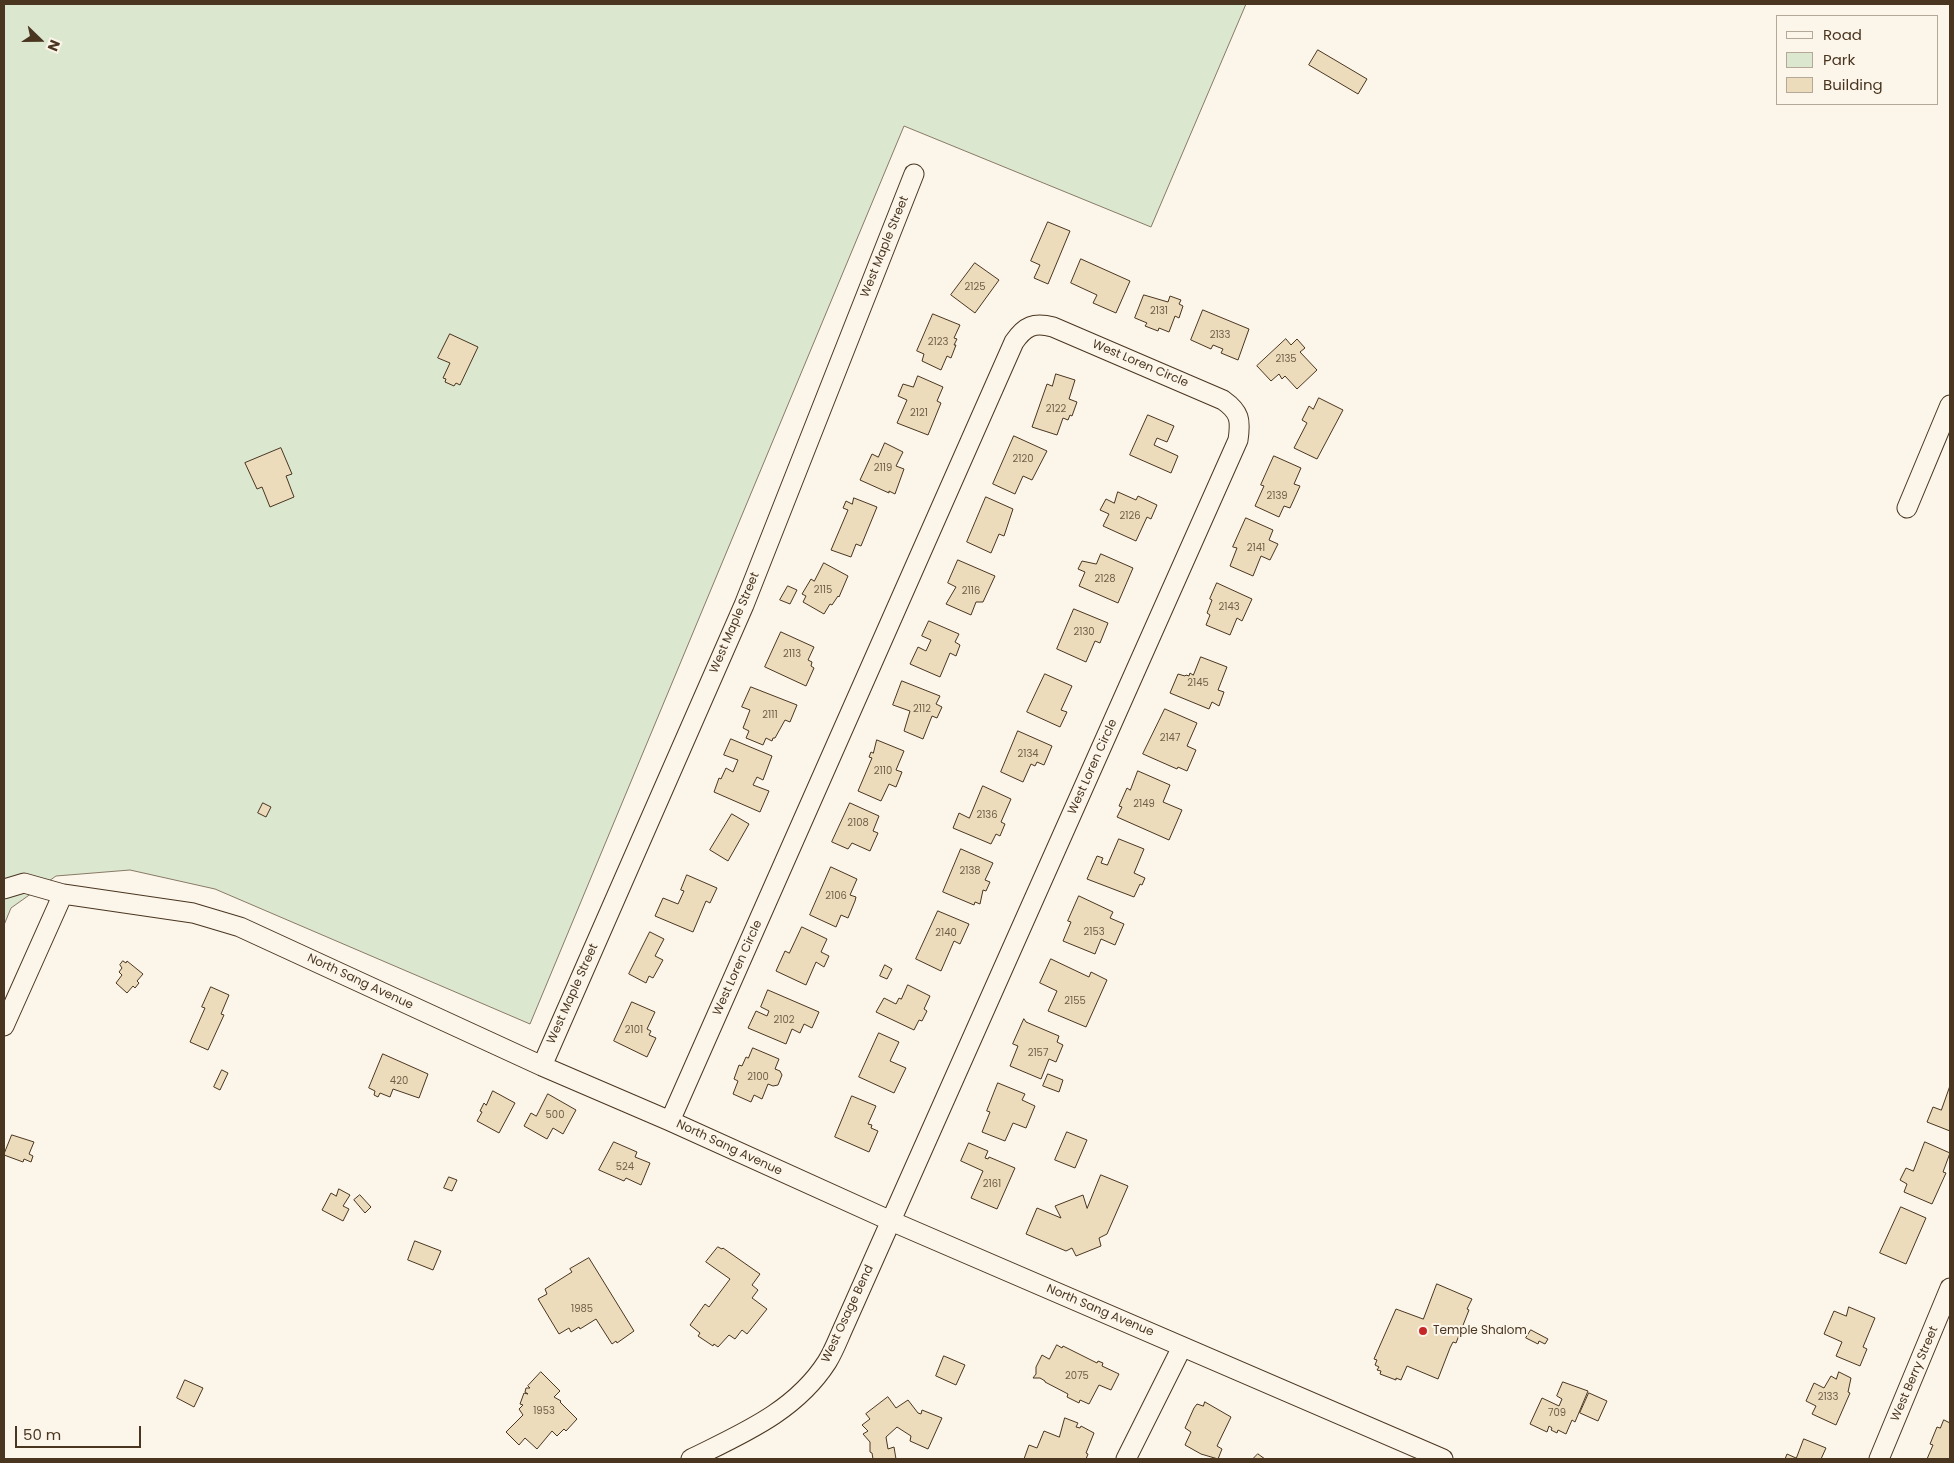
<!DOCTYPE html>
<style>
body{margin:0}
#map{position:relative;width:1954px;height:1463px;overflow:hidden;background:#fbf6e9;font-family:Poppins,sans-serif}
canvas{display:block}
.frame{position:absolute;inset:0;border:5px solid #4a3520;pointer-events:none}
.legend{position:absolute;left:1776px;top:15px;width:162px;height:90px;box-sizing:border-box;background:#fbf6e9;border:1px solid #b4a999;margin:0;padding:6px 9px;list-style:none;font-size:15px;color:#4a3520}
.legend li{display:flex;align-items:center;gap:10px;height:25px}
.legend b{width:25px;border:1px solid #b4a999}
.north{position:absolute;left:15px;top:15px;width:50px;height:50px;-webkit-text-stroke:4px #fbf6e9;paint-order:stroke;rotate:112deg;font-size:14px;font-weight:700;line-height:20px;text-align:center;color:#4a3520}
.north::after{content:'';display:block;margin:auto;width:18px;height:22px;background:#4a3520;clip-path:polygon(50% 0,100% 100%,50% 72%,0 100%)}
.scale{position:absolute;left:15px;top:1426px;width:126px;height:22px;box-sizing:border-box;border:2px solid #4a3520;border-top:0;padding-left:6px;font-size:15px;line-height:18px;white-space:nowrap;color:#4a3520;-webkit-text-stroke:4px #fbf6e9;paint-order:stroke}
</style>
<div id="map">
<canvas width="1954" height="1463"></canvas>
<div class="frame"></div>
<ul class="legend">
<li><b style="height:6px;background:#fbf6e9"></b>Road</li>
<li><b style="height:14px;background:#dce7d0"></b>Park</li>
<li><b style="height:14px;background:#ecdcbc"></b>Building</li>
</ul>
<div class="north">N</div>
<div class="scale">50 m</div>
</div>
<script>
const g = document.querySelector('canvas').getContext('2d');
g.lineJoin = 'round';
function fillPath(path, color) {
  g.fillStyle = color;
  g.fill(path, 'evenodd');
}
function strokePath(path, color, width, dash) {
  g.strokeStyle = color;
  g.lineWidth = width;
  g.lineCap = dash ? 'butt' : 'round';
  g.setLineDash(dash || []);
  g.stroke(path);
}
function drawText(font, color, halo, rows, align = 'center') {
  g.font = font + ' Poppins,sans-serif';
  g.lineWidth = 4;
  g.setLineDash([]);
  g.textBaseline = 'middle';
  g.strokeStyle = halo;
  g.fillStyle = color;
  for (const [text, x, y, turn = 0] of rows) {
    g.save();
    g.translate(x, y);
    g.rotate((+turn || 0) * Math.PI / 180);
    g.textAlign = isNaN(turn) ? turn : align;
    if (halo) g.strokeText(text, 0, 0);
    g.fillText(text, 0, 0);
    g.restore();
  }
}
const green = new Path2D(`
 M4,4H1246L1151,227L904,126L530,1024L215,889L130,870L56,876L11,908L4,925Z`);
const building = new Path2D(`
 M1318,50L1367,79L1358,94L1309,65Z
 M1048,222L1070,231L1048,284L1034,278L1040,265L1031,261Z
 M1081,259L1130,281L1116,313L1093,303L1097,295L1071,283Z
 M975,263L999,280L975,313L951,295Z
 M1144,295L1168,302L1170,296L1181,300L1179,304L1183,306L1179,318L1175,316L1169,332L1159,328L1158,331L1145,326L1147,323L1135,318Z
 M1203,310L1249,329L1238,360L1221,353L1223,349L1213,345L1211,349L1191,340Z
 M933,314L960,325L954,338L957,339L954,345H956L951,358L947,356L941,370L922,361L924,354L917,351Z
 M450,334L478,347L460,385L456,383L454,386L445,382L446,379L443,378L450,363L438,358Z
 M1286,339L1291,345L1297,339L1305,348L1300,352L1317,370L1297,389L1285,376L1282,379L1279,374L1271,381L1257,366Z
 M1056,374L1075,380L1069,399L1077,402L1072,416L1070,415L1068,420L1063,418L1057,435L1032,427L1047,384L1052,386Z
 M918,376L943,387L937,401L941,403L928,435L897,423L907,400L898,396L903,384L913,387Z
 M1319,398L1343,410L1317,459L1294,448L1307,423L1302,420L1309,406L1313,409Z
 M1148,415L1174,426L1167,442L1157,438L1154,445L1178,456L1171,473L1130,455Z
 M1014,436L1047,451L1032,480L1023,476L1015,494L993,484Z
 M885,443L903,452L896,466L904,469L895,494L889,491V493L860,480L872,454L878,457Z
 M281,448L292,474L286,476L294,497L270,507L262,487L257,489L245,463Z
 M1274,456L1301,468L1294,484L1300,486L1290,508L1284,506L1279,517L1255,506L1264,486L1261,485Z
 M1118,492L1136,500L1138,496L1157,505L1151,519L1147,517L1136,541L1103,526L1109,514L1100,510L1106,499L1114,503Z
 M986,497L1013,509L1004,536L999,534L991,553L967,542Z
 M854,498L877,507L861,546L856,544L851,557L831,550L848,510L843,508L846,501L852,504Z
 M1246,518L1273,530L1269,540L1278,544L1270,560L1261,556L1253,576L1230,566L1237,548L1233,547Z
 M1101,554L1133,568L1118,603L1079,586L1085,572L1078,569L1082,561L1096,564Z
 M958,560L995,576L983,602H976L971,615L946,604L956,587L948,583Z
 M824,563L848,576L839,597L838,596L832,605L830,604L824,614L803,602L806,596L802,594L811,579L814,581Z
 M1217,583L1252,599L1242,621L1237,618L1230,635L1206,625L1210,615L1207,613L1212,600L1210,599Z
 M788,586L797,590L790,604L780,600Z
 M1074,609L1108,623L1100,643L1095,641L1086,662L1057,649Z
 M929,621L959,634L955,642L960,645L956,656L950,653L940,677L910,664L918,647L926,651L931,640L922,636Z
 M781,632L814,647L808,660L812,662L811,666L814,668L806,686L765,667Z
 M1201,657L1227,667L1218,690L1224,692L1219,706L1212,702L1209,709L1170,693L1178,674L1185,676L1186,675L1189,676L1190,673L1193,675Z
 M1045,674L1072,686L1061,710L1067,712L1060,727L1027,712Z
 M902,681L940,696L936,704L942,707L937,718L932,716L923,739L904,731L910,711L893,705Z
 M751,687L797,705L790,722L785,720L775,738H773L772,741L766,738L763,745L746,738L749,731L743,728L750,710L742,707Z
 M1165,709L1197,723L1187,746L1196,750L1187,771L1178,767L1177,769L1143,754Z
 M1018,731L1052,746L1044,765L1037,762L1035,766L1031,764L1023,782L1001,772Z
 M731,739L772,756L763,780L757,777L753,785L769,791L760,812L714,792L719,778L721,779L726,768L733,772L738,760L724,755Z
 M877,740L904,751L896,770L902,772L896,787L889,784L881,801L858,791L872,758L869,757L871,752L873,753Z
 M1138,771L1170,785L1163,802L1182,810L1169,840L1117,817L1122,807L1119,806L1127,788L1130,790Z
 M983,786L1011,799L1001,822L1005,824L1000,836L996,834L991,844L953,828L959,813L969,818Z
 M263,803L271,807L266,817L258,813Z
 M850,803L879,816L873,831L878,833L870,851L852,843L848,849L832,842Z
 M732,814L749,824L728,861L710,850Z
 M1119,839L1144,849L1134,873L1145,878L1142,885L1140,884L1134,897L1087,879L1097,856L1103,858L1101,863L1107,865Z
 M961,849L993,863L985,880L990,882L986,891L983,890L980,904L975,902L974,905L943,892Z
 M831,867L857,879L850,895L856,897L855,901L848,918L841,915L836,927L810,915Z
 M687,875L717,888L710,903L706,901L693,932L655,916L663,898L678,904L684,891L681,890Z
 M1079,896L1113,912L1110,918L1124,924L1115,945L1101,939L1095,954L1063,941L1071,922L1068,921Z
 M938,911L969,924L960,944L954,941L941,971L916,959Z
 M802,927L827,939L821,952L829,956L824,967L816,962L806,985L776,971L785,951L789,953Z
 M650,932L664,939L655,956L663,960L653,978L649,976L646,983L629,974Z
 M1051,959L1089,977L1091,972L1107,980L1086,1027L1048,1011L1057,991L1040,983Z
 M123,961L126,963L127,961L143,974L137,981L139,983L135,988L133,986L127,993L116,983L122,975L119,972L122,968L120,965Z
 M885,965L892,969L887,979L880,976Z
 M908,985L930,996L924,1009L927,1011L922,1021L919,1020L914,1030L876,1012L884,998L896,1004L899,998L901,999Z
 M211,987L229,995L221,1014L224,1015L208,1050L190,1042L205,1008L202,1007Z
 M768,990L819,1012L812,1028L804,1024L800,1033L792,1029L786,1044L748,1028L756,1011L767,1016L769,1011L761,1007Z
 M632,1002L655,1012L647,1029L651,1031L649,1035L656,1038L647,1057L614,1041Z
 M1024,1019L1026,1022L1059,1036L1057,1042L1063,1045L1056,1062L1049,1059L1041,1079L1010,1066L1018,1046L1013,1044Z
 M879,1033L899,1042L890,1061L906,1068L894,1093L859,1077Z
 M753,1048L779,1059L775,1069L780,1071L782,1075L778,1085L773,1086L768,1084L762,1099L754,1095L751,1102L733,1094L738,1081L734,1079L739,1065L742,1066L746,1057L748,1058Z
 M383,1054L428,1074L419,1098L393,1089L390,1097L380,1093L378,1097L374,1095L375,1091L369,1088Z
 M222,1070L228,1073L220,1090L214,1087Z
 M1048,1074L1063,1080L1059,1092L1043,1086Z
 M998,1083L1025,1094L1022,1100L1035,1106L1026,1128L1013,1123L1005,1141L982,1132L990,1112L987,1111Z
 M1950,1086V1131L1927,1122L1933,1107L1941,1110Z
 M493,1091L515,1103L499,1133L477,1121L482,1112L480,1111L484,1103L486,1105Z
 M548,1094L576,1110L563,1134L553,1128L547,1139L524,1126L531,1113L536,1116Z
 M852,1096L876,1106L868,1124L872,1125L871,1128L878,1131L869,1152L835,1137Z
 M1067,1132L1087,1140L1075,1168L1055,1160Z
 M12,1135L34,1142L29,1154L33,1156L31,1162L24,1159L23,1162L4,1155Z
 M614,1142L637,1152L635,1157L650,1163L641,1185L626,1178L624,1181L599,1170Z
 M1925,1142L1950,1153L1943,1172L1946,1173L1932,1204L1904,1192L1907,1184L1900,1180L1906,1168L1913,1171Z
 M969,1143L988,1151L985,1158L988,1159L989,1157L1015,1168L997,1209L971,1198L983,1171L961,1161Z
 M1101,1175L1128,1186L1107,1234L1099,1238L1101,1246L1076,1256L1072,1248L1066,1251L1026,1234L1037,1208L1061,1218L1055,1206L1083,1195L1087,1208Z
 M449,1177L457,1180L452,1191L444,1188Z
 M339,1189L350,1195L343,1206L349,1209L343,1221L322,1210L331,1193L336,1196Z
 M360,1195L371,1207L365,1213L354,1200Z
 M1901,1207L1926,1218L1906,1264L1880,1253Z
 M415,1241L441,1251L433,1270L408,1260Z
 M718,1247L722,1249L723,1248L760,1274L752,1285L758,1290L752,1298L767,1309L747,1334L742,1330L735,1339L729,1335L718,1347L714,1344L713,1346L698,1336L700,1333L690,1325L705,1304L709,1307L730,1279L706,1262Z
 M589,1258L634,1331L617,1343L616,1341L612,1344L596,1319L580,1329L579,1327L571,1332L569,1328L559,1334L538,1299L547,1294L545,1289L572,1272L570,1269Z
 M1437,1284L1472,1299L1467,1309L1469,1310L1456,1343L1453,1342L1450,1348L1438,1379L1407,1366L1401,1380L1396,1378V1380L1380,1374L1381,1371L1377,1370L1379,1367L1375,1365L1377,1360L1374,1359L1396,1309L1423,1319Z
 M1849,1307L1875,1318L1863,1347L1867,1349L1860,1366L1836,1356L1842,1342L1824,1334L1834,1311L1846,1316Z
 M1531,1330L1548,1339L1545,1344L1539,1341L1538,1344L1526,1338Z
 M1057,1345L1062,1348L1063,1346L1097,1363L1098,1361L1103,1363L1102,1366L1119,1374L1111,1390L1099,1385L1089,1404L1080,1400L1079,1403L1067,1397L1068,1394L1045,1382V1381L1040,1378H1033L1036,1374V1367L1042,1355L1049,1359Z
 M944,1356L965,1365L956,1385L936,1376Z
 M541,1372L560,1391L554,1397L561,1401L560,1402L577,1419L566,1431L564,1429L557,1436L552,1431L537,1449L525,1438L519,1445L506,1432L523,1415L519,1409L523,1405L520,1404L524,1393L528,1394L525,1392L526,1388H530L528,1386Z
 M1839,1372L1851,1378L1848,1392L1850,1393L1836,1425L1812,1414L1816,1406L1806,1401L1814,1383L1824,1388L1831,1376L1836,1379Z
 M185,1380L203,1388L194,1407L177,1398Z
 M1563,1382L1588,1391L1575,1422L1572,1420L1566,1434L1558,1430L1557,1433L1551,1430L1552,1428L1549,1426L1547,1432L1530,1424L1542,1398L1559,1406L1562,1399L1557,1396Z
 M1589,1393L1607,1401L1598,1421L1580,1413Z
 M888,1397L896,1408L908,1400L918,1413L921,1414L922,1410L942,1418L928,1449L910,1441L911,1436L897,1427L886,1437L888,1449L894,1447L896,1459H873L872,1453L870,1452V1442L863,1434L868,1431L862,1425L870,1419L866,1414Z
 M1205,1402L1231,1417L1217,1446L1222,1449L1218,1459L1201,1454L1185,1445L1191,1432L1185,1428L1194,1408L1197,1404L1203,1406Z
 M1065,1418L1078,1423L1076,1427L1080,1428L1081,1426L1094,1433L1086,1453L1088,1454L1086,1459H1024L1029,1445L1037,1448L1044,1431L1059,1437Z
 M1944,1420L1950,1423V1459H1927L1933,1445L1930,1444L1937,1427L1940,1428Z
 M1804,1439L1826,1448L1821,1459H1785L1787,1454L1796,1458Z
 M1258,1454L1265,1459H1253Z`);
const minor = new Path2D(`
 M1907,508L1950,405
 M4,889L24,883L63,894L193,913L240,927L542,1066L670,1121L891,1221L1443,1459
 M4,1026L63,894
 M542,1066L744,605L914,174
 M670,1121L1014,342C1025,326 1034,322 1053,327L1223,400C1240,412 1241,420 1238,440L845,1324C839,1337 834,1351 827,1362C795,1412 741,1434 691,1459
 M1126,1459L1182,1347
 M1879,1459L1950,1288`);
const markers = [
 [1423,1331,5,"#c62828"]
];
const numberNames = [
 ["2125",975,287],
 ["2131",1159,311],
 ["2133",1220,335],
 ["2123",938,342],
 ["2135",1286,359],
 ["2122",1056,409],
 ["2121",919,413],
 ["2120",1023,459],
 ["2119",883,468],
 ["2139",1277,496],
 ["2126",1130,516],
 ["2141",1256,548],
 ["2128",1105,579],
 ["2115",823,590],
 ["2116",971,591],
 ["2143",1229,607],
 ["2130",1084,632],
 ["2113",792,654],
 ["2145",1198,683],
 ["2112",922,709],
 ["2111",770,715],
 ["2147",1170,738],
 ["2134",1028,754],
 ["2110",883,771],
 ["2149",1144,804],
 ["2136",987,815],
 ["2108",858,823],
 ["2138",970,871],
 ["2106",836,896],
 ["2153",1094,932],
 ["2140",946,933],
 ["2155",1075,1001],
 ["2102",784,1020],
 ["2101",634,1030],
 ["2157",1038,1053],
 ["2100",758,1077],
 ["420",399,1081],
 ["500",555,1115],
 ["524",625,1167],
 ["2161",992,1184],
 ["1985",582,1309],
 ["2075",1077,1376],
 ["2133",1828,1397],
 ["1953",544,1411],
 ["709",1557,1413]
];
const streetNames = [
 ["West Maple Street",885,247,-68],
 ["West Loren Circle",1140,364,23],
 ["West Maple Street",735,623,-67],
 ["West Loren Circle",1093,767,-66],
 ["West Loren Circle",738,968,-66],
 ["North Sang Avenue",360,982,25],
 ["West Maple Street",573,994,-66],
 ["North Sang Avenue",729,1148,25],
 ["North Sang Avenue",1100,1311,23],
 ["West Osage Bend",848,1314,-65],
 ["West Berry Street",1915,1374,-67]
];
const poiNames = [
 ["Temple Shalom",1433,1331]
];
fillPath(green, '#dce7d0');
strokePath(green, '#887966', 1);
fillPath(building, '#ecdcbc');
strokePath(building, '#4a3520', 1);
strokePath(minor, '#4a3520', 21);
strokePath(minor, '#fbf6e9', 19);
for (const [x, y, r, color] of markers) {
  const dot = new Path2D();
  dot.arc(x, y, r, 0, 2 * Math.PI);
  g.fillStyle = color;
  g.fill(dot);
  strokePath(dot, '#fbf6e9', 2);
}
drawText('10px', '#725f47', null, numberNames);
drawText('12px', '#4a3520', '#fbf6e9', streetNames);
drawText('12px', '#4a3520', '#fbf6e9', poiNames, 'left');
</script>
